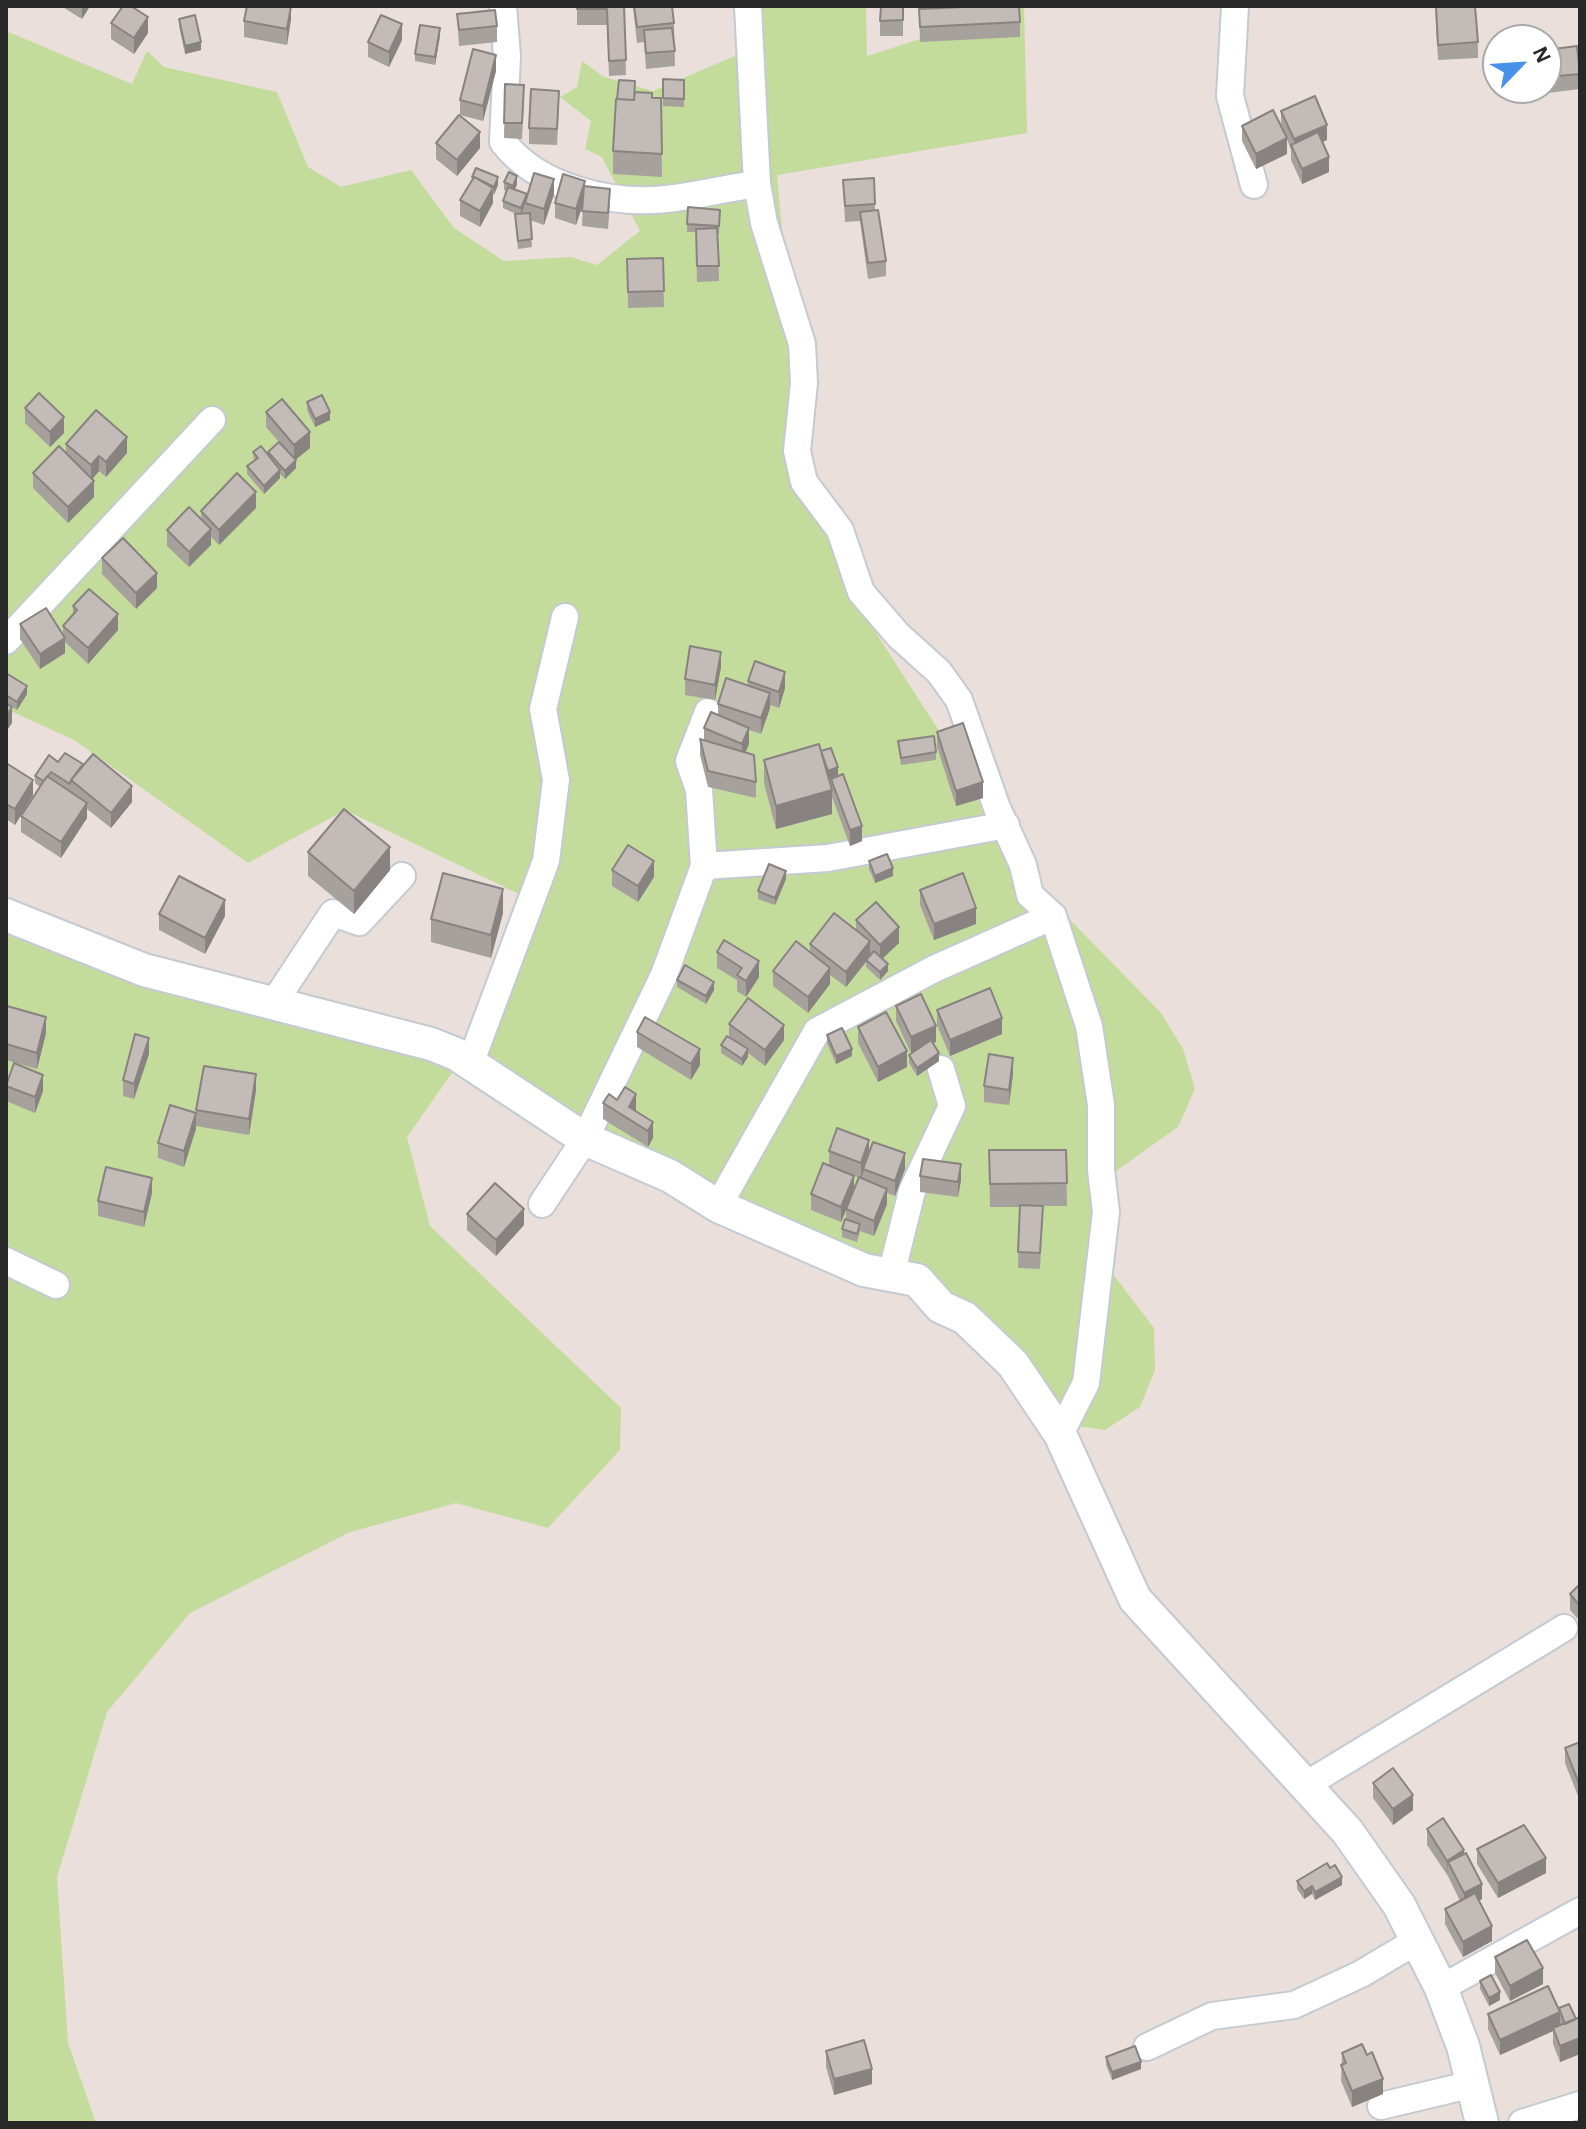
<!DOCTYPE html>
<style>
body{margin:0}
#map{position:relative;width:1586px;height:2129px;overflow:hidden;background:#eadfdb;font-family:"Alegreya Sans",sans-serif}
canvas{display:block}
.frame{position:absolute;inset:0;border:8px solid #282828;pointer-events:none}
.north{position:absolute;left:1482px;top:24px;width:80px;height:80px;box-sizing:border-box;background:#fff;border:2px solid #a9a9a9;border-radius:50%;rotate:65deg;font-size:22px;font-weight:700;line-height:32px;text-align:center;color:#282828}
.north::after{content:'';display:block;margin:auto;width:28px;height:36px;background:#4791eb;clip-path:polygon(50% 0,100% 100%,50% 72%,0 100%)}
</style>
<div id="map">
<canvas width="1586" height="2129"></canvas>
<div class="frame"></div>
<div class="north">N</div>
</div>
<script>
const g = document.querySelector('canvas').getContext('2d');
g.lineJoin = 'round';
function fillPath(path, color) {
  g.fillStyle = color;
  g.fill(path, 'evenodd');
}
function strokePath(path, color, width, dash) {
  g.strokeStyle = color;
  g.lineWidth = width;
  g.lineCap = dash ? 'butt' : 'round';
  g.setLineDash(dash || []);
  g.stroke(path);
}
const green = new Path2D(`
 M738,6H866L867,56L1024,6L1027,133L777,175L800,426L876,633L1043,892L1161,1013L1183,1049L1195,1089L1178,1127L1109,1176L1100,1257L1154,1328L1155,1370L1140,1407L1105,1430L1063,1424L946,1314L878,1275L668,1187L466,1053L407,1137L430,1226L621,1408L620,1450L548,1528L456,1503L350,1532L190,1613L107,1712L57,1877L68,2043L96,2123H6V908L127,958L465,1052L525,897L345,810L248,863L74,740L6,709V31L132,84L147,51L164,67L277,92L308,167L341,187L411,170L454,228L504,261L571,257L597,265L640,231L602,157L585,149L591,121L560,97L577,87L582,61L604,77L653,91L744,52Z`);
const minor = new Path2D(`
 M503,6L507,56L503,142C539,188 610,205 666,199C696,196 726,188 757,184L748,6
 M1235,6L1230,96L1254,185
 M757,184L764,223L802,344L804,383L797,451L804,482L840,530L861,592L898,635L939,672L959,700L997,808L1023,865L1030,895L1053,916L1089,1026L1101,1105V1170L1106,1212L1086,1383L1060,1434
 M6,641L212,420
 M704,866L828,858L1006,825
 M273,1004L333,913L359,922L402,876
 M470,1064L546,861L556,780L543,709L565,617
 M542,1204L585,1139L664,975L704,866L699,790L689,761L708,712
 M718,1206L817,1031L934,969L1053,916
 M6,1261L56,1285
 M891,1275L912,1191L952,1106L941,1069
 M1304,1786L1564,1628
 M1441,1988L1580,1911
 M1147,2047L1212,2016L1294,2005L1361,1974L1418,1940
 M1381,2106L1473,2084
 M1522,2123L1580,2105`);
const tertiary = new Path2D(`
 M6,915L144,970L431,1044L456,1054L585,1139L670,1176L718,1206L864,1270L917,1280L941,1307L965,1318L1013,1364L1060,1434L1135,1599L1347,1831L1399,1905L1441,1988L1463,2046L1482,2123`);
const wall = new Path2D(`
 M61,6H90L82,19Z
 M577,6H624L626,75L609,76L607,25H577Z
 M633,6H672L674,23L675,66L646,69L644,42L637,43Z
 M903,6V36H880V21Z
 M1435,6L1478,42V58L1438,60Z
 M919,9L1020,22V37L920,42Z
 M457,14L497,26V42L459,46Z
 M179,19L201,50L185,54L179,26Z
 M291,19L287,45L244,37V21Z
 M111,23L148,33L134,54L111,39Z
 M440,36L435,65L415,61V54Z
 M402,40L389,67L368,57V42Z
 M1546,50L1580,74V89L1539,94V88H1546Z
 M496,71L483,121L460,115V100Z
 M663,79L684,80V107L663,106Z
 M505,84L524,100L522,139L504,138Z
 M635,92L652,98H661L662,177L613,174V151Z
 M559,106L557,145L529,144V128Z
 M1281,111L1327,140L1323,142L1329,172L1302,184L1291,160V150L1287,139V154L1256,169L1242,141V126H1281Z
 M436,143L480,148L457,176L436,159Z
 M472,177L498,185L493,195V203L480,227L460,216V200L472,180Z
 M874,178L875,210L886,261V276L868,279L860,221L845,222L843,180Z
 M504,182L517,184L515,189L527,194H554L544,225L530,220L532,247L518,249L515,222V214H516L503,208V201L506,191L504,190Z
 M585,187L610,204L608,229L582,226L583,205L576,225L555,218V203Z
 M720,218L719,234H718L719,281L697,282L696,232H687V224Z
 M663,258L664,307L628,308L627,259Z
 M307,402L330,420L315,427L307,410Z
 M25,408L64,433L50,447L25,423Z
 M266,412L310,448L295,460L296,468L285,479L280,474V478L264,494L247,474V466L254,461L253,452L268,455V452L279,442L266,427Z
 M66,444L127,453L106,477L99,471L92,479L94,497L68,523L33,488V473L66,454Z
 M256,508L219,545L211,537V545L189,567L167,546V530L201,519V511Z
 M102,558L157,588L136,609L102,574Z
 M73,606L118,630L88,664L65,642V653L40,669L20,639V624L63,635V626L73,614Z
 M721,667L715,700L685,695V679Z
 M6,673L27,694L17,710L6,703Z
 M748,681L785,688L779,708L770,705V708L761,734L749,730V744L745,753L756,782V798L708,787L700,755V739L704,740V728L718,715V704L748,685Z
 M937,732L983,798L956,806L937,747Z
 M898,741L936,752V760L901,765Z
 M821,752L838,775L829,779L831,787V779L862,841L850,846L832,797V814L776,829L764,783V760Z
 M58,762L132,802L111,828L87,809V818L61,858L21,832V816L40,787L35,783V776Z
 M6,763L33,795L15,825L6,819Z
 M308,852L390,870L354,914L308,876Z
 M869,861L893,876L875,883L869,869Z
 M612,870L654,877L638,902L612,886Z
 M786,879L775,905L758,899V891Z
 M920,890L976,924L934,940L920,905Z
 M503,913L491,958L431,942V919Z
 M159,914L225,916L205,954L159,930Z
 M856,920L899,943L882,958L888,971L880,980L866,967V961L846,987L830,975V984L808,1013L773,986V971L810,952V944L856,931Z
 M717,952L759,977L746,997L737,991V980L717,968Z
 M677,980L714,990L706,1004L677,987Z
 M896,1006L936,1042L933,1043L939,1061L917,1076L909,1063V1055L911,1053L896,1021Z
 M6,1010L46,1033L37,1069L6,1060Z
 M937,1010L1002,1034L950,1056L937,1025Z
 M729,1024L784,1040L765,1066L748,1053V1057L742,1066L721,1053V1045L729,1036Z
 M858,1027L907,1067L878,1082L858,1043Z
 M637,1032L700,1065L691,1080L637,1047Z
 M827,1035L852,1056L836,1064L827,1043Z
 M149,1054L134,1099L123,1096V1080Z
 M1013,1074L1009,1105L984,1102V1086Z
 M6,1083L43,1091L35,1113L6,1101Z
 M256,1090L249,1135L196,1126L184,1167L158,1158V1143L196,1113V1110Z
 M603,1103L636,1110L635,1111L653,1138L648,1147L603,1119Z
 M989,1150H1066L1067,1206H1043L1040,1269L1018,1268L1020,1207H990Z
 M829,1151L869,1153L905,1169L895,1196L887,1193V1204L874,1236L860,1231L857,1242L842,1237V1229L846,1219V1210L841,1222L811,1210V1194L829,1166ZM852,1175L859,1178L854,1190Z
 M920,1176L961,1180L958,1197L920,1192Z
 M152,1193L144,1227L98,1216V1201Z
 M467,1214L524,1225L496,1256L467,1230Z
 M1580,1584V1621L1570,1610V1594Z
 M1580,1742V1801L1565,1763V1748Z
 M1373,1783L1413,1810L1393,1825L1373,1798Z
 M1427,1829L1464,1854L1482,1899L1479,1901L1492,1941L1463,1957L1445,1924V1909L1460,1901L1448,1876L1427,1845Z
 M1477,1849L1546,1873L1498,1898L1477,1864Z
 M1297,1881L1342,1885L1315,1900L1312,1894L1304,1899L1297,1889Z
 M1495,1957L1543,1984L1510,2001L1495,1973Z
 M1480,1981L1500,2000L1489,2006L1480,1989Z
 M1559,2008L1576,2019L1580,2017V2054L1560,2062L1553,2044V2031L1500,2055L1488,2029V2014Z
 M826,2051L872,2084L834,2095L826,2067Z
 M1342,2053L1367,2055L1383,2094L1352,2107L1341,2081Z
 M1106,2057L1141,2069L1112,2080L1106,2065Z`);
const shadedWall = new Path2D(`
 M82,6H90L82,19Z
 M291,6V19L287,45V29Z
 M148,17V33L134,54V38Z
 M402,24V40L389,67V52Z
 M440,28V36L435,65V57Z
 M201,42V50L185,54V46Z
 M496,55V71L483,121V106Z
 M1327,125V140L1296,154L1294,149V139Z
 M480,132V148L457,176V160Z
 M1287,138V154L1256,169V154Z
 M1329,157V172L1302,184V169Z
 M517,176V184L513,194V186Z
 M498,177V185L494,195V187Z
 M554,179V194L544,225V209Z
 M585,181V196L576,225V209Z
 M493,188V203L480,227V211Z
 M527,194V202L525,203L521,216V208Z
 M330,412V420L315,427V419Z
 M64,417V433L50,447V432Z
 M310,432V448L294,461V445Z
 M127,437V453L106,477V462Z
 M99,456V471L91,481V465Z
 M296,460V468L285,479V471Z
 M280,470V478L264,494V486Z
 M94,481V497L68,523V507Z
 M256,492V508L219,545V530Z
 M211,529V545L189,567V552Z
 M157,573V588L136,609V593Z
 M118,614V630L88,664V648Z
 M65,638V653L40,669V654Z
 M721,652V667L715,700V685Z
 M785,672V688L779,708V692Z
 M27,686V694L17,710V702Z
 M770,693V708L761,734V718Z
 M12,707V723L6,732V717Z
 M749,728V744L742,760V744Z
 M838,767V775L828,779V771Z
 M33,780V795L15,825V809Z
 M983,782V798L956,806V791Z
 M132,786V802L111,828V813Z
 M832,790V814L776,829V806Z
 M87,803V818L61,858V842Z
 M862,826V841L850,846V830Z
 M390,847V870L354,914V891Z
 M654,861V877L638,902V886Z
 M893,868V876L875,883V876Z
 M786,871V879L775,905V898Z
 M503,889V913L491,958V935Z
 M225,900V916L205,954V938Z
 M976,908V924L934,940V924Z
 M899,927V943L880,961V945Z
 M870,941V957L846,987V972Z
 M759,961V977L746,997V981Z
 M888,964V971L880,980V972Z
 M830,968V984L808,1013V997Z
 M714,982V990L706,1004V996Z
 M46,1017V1033L37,1069V1053Z
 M1002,1018V1034L950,1056V1040Z
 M784,1025V1040L765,1066V1050Z
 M936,1026V1042L911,1053V1037Z
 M149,1038V1054L134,1099V1084Z
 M700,1049V1065L691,1080V1064Z
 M748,1049V1057L742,1066V1059Z
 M852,1049V1056L836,1064V1056Z
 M907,1051V1067L878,1082V1067Z
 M939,1053V1061L917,1076V1068Z
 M1013,1058V1074L1009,1105V1090Z
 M256,1074V1090L249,1135V1119Z
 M43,1075V1091L35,1113V1097Z
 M636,1094V1110L630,1120L629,1107Z
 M196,1113V1129L184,1167V1151Z
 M653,1122V1138L648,1147V1131Z
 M869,1140V1155L861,1179V1163Z
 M905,1153V1169L895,1196V1181Z
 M961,1164V1180L958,1197V1182Z
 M854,1176V1192L841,1222V1207Z
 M152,1178V1193L144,1227V1212Z
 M887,1189V1204L874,1236V1221Z
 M524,1209V1225L496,1256V1240Z
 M1413,1795V1810L1393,1825V1809Z
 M1464,1850V1865L1448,1862L1447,1876V1861Z
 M1546,1858V1873L1498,1898V1883Z
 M1342,1877V1885L1315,1900V1892Z
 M1482,1884V1899L1464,1909V1893Z
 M1312,1886V1894L1304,1899V1891Z
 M1492,1926V1941L1463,1957V1942Z
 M1543,1968V1984L1510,2001V1986Z
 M1500,1992V2000L1489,2006V1998Z
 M1560,2012V2027L1553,2028V2031L1500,2055V2040Z
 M1580,2038V2054L1560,2062V2046Z
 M1141,2062V2069L1112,2080V2072Z
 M872,2069V2084L834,2095V2079Z
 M1383,2079V2094L1352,2107V2091Z`);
const building = new Path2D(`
 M123,6H131L148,17L134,38L111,23Z
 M247,6H291L287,29L244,21Z
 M577,6H624L626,60L609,61L607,9H577Z
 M634,6H672L674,23L637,27Z
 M881,6H903V20L880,21Z
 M985,6H1019L1020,22L920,27L919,9Z
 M1436,6H1475L1478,42L1438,45Z
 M495,10L497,26L459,30L457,14Z
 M195,15L201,42L185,46L179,19Z
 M381,15L402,24L389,52L368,42Z
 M420,25L440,28L435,57L415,54Z
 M672,28L675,51L646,53L644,30Z
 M1577,46L1580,74L1546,77V50Z
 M473,49L496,55L483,106L460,100Z
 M663,79L684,80V99L663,98Z
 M619,80L635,81L634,100L617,99Z
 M505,84L524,85L522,123H504Z
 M531,89L559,91L557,129L529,128Z
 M635,92L652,93V98H661L662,154L613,151L616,99L634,100Z
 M1315,96L1327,125L1294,139L1281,111Z
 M1273,110L1287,138L1256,154L1242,126Z
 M459,115L480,132L457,160L436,143Z
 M1318,132L1329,157L1302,169L1291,145Z
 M476,168L498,177L494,187L474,177H472Z
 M509,172L517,176L513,186L504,182Z
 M534,173L554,179L544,209L525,203Z
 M563,174L585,181L576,209L555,203Z
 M474,177L493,188L480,211L460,200Z
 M874,178L875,204L845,206L843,180Z
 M584,186L610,189L608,213L582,211Z
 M508,187L527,194L521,208L503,201Z
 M688,207L720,210L719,226L687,224Z
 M878,210L886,261L868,263L860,212Z
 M530,213L532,239L518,241L515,214Z
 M717,228L719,266H697L696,229Z
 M663,258L664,291L628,292L627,259Z
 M39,393L64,417L50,432L25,408Z
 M322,395L330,412L315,419L307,402Z
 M282,399L310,432L294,445L266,412Z
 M96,410L127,437L106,462L99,456L91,465L66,444Z
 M279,442L296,460L285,471L268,452Z
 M59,446L94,481L68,507L33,473Z
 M261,446L280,470L264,486L247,466L258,458L253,452Z
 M237,473L256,492L219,530L201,511Z
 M189,507L211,529L189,552L167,530Z
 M123,538L157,573L136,593L102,558Z
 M89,589L118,614L88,648L63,626L77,610L73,606Z
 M46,608L65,638L40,654L20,624Z
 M690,646L721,652L715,685L685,679Z
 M755,661L785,672L779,692L748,681Z
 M6,673L27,686L17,702L6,695Z
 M726,678L770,693L761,718L718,704Z
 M6,703L12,707L6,717Z
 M711,712L749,728L742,744L704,728Z
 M963,723L983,782L956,791L937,732Z
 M934,736L936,752L901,758L898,741Z
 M700,739L754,755L756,782L708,771Z
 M819,744L832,790L776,806L764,760Z
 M831,748L838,767L828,771L821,751Z
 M65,753L83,764L71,780L70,784L51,772L44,781L35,776L49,755L58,762Z
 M93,754L132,786L111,813L71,780Z
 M6,763L33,780L15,809L6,804Z
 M843,774L862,826L850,830L831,779Z
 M47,776L87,803L61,842L21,816Z
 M344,809L390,847L354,891L308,852Z
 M628,845L654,861L638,886L612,870Z
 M887,854L893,868L875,876L869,861Z
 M769,864L786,871L775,898L758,891Z
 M443,873L503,889L491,935L431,919Z
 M963,873L976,908L934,924L920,890Z
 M179,876L225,900L205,938L159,914Z
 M876,902L899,927L880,945L856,920Z
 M834,913L870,941L846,972L810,944Z
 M724,940L759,961L746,981L737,975L742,968L717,952Z
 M796,941L830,968L808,997L773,971Z
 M874,951L888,964L880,972L866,960Z
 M685,965L714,982L706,996L677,980Z
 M990,988L1002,1018L950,1040L937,1010Z
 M921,994L936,1026L911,1037L896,1006Z
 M748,998L784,1025L765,1050L729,1024Z
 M7,1006L46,1017L37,1053L6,1044Z
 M886,1012L907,1051L878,1067L858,1027Z
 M645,1017L700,1049L691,1064L637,1032Z
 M842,1028L852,1049L836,1056L827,1035Z
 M135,1034L149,1038L134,1084L123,1080Z
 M727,1036L748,1049L742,1059L721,1045Z
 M931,1040L939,1053L917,1068L909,1055Z
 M989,1054L1013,1058L1009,1090L984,1086Z
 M14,1063L43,1075L35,1097L6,1086Z
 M204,1066L256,1074L249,1119L196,1110Z
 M625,1087L636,1094L629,1107L653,1122L648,1131L603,1103L609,1094L617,1100Z
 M170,1105L196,1113L184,1151L158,1143Z
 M837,1128L869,1140L861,1163L829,1151Z
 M873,1142L905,1153L895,1181L863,1169Z
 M989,1150H1066L1067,1183L990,1184Z
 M923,1159L961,1164L958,1182L920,1176Z
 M823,1163L854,1176L841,1207L811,1194Z
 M106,1167L152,1178L144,1212L98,1201Z
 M859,1177L887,1189L874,1221L846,1209Z
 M495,1183L524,1209L496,1240L467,1214Z
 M1020,1205L1043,1206L1040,1253L1018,1252Z
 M845,1219L860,1224L857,1234L842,1229Z
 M1580,1584V1606L1570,1594Z
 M1580,1742V1786L1565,1748Z
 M1393,1768L1413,1795L1393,1809L1373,1783Z
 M1443,1818L1464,1850L1447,1861L1427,1829Z
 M1524,1825L1546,1858L1498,1883L1477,1849Z
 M1466,1853L1482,1884L1464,1893L1448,1862Z
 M1327,1863L1330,1868L1335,1865L1342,1877L1315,1892L1312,1886L1304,1891L1297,1881Z
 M1475,1893L1492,1926L1463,1942L1445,1909Z
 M1527,1940L1543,1968L1510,1986L1495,1957Z
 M1491,1975L1500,1992L1489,1998L1480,1981Z
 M1548,1986L1560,2012L1500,2040L1488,2014Z
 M1569,2004L1576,2019L1565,2024L1559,2008Z
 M1580,2017V2038L1560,2046L1553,2028Z
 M864,2040L872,2069L834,2079L826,2051Z
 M1362,2044L1367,2055L1372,2052L1383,2079L1352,2091L1341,2065L1346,2063L1342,2053Z
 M1135,2046L1141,2062L1112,2072L1106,2057Z`);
fillPath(green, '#c3dc9b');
strokePath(minor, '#c3cad1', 30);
strokePath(tertiary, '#c3cad1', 36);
strokePath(minor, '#fff', 26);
strokePath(tertiary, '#fff', 32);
fillPath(wall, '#a7a19d');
fillPath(shadedWall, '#888380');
fillPath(building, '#c2bbb7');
strokePath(building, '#888380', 2);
</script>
